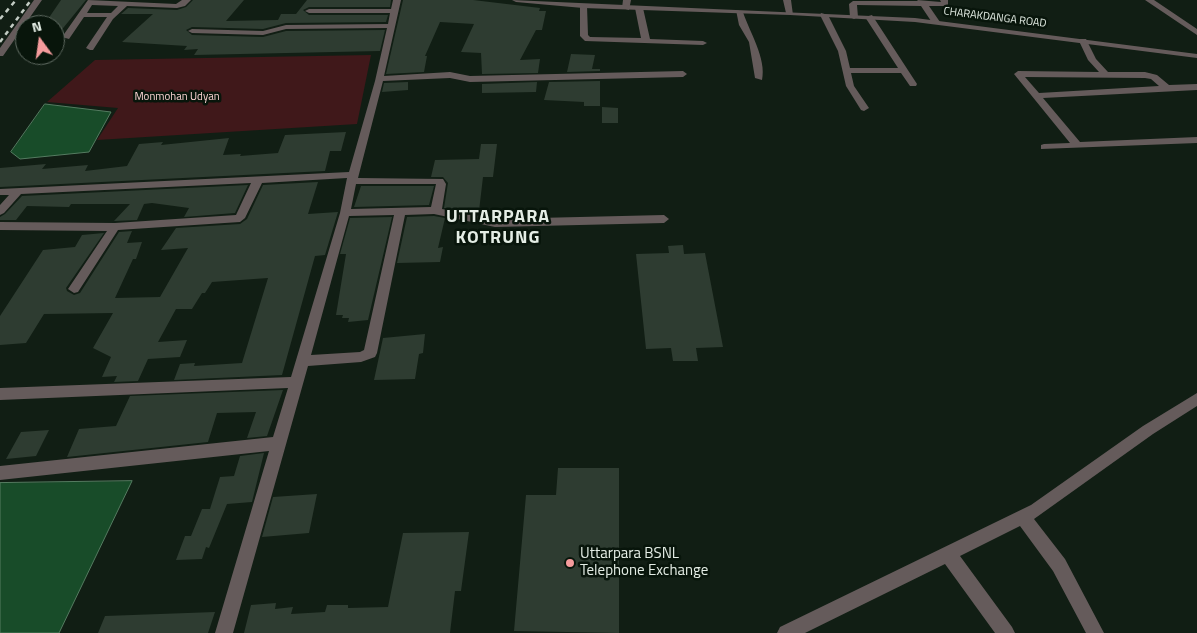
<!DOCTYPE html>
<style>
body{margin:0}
#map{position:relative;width:1197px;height:633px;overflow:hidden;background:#111e14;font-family:"Titillium Web",sans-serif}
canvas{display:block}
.north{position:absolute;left:15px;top:15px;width:50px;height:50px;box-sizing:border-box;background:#08150b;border:1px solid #606b62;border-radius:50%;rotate:346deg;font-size:14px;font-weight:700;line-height:20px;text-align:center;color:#e4ede5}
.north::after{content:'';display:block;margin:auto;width:18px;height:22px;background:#f59b9c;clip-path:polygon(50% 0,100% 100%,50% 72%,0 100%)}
</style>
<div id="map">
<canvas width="1197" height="633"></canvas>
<div class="north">N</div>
</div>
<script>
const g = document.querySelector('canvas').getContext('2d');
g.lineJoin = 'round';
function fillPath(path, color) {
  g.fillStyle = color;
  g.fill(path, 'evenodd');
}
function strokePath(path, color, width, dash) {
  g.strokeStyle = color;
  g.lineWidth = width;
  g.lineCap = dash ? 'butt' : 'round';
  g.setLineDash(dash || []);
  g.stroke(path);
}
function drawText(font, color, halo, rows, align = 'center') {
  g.font = font + ' "Titillium Web",sans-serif';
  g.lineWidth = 5;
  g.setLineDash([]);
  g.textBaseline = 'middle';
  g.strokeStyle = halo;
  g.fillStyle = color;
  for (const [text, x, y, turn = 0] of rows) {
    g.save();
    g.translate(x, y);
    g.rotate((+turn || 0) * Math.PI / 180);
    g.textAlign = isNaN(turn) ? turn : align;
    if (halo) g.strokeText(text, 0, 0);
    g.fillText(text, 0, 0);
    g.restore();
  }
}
const green = new Path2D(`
 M371,55L357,124L97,140L118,108L47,102L95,60Z`);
const water = new Path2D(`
 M45,104L111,112L89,152L20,159L11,152Z
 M132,481L59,633H0V483Z`);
const building = new Path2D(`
 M61,0H86L55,38V25H44Z
 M193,0H244L226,21L278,20L281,14H296L307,0H391L390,7H309L303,10L309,15H388L386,22L286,23L263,29L192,27L186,30L192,35L263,37L286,31L385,30L380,51L194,55L198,49L184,50L187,46L122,42L153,14H121L128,8L177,10L186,7Z
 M403,0H473L540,8L539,11H546L542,30H536L520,60L540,59L538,73L482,74L481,53L461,52L474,24L440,22L425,56H427L424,72L386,74Z
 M571,54L595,55L592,69H600V71L567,72Z
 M600,81V106H584V102L544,100L549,82Z
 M408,82V90L382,92L384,83Z
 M537,82L536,92L482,93V84Z
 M602,107L618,108V123H602Z
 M346,132L341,151H330L325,171L0,187V168L46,164L42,169L88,165L85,171L127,166L139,144L163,142L161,145L229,138L223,155L241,154L240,156L278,153L285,135Z
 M481,144H497L493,177H483L479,211H465L444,208L448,183L443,177H431L435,160L479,159Z
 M318,182L308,214L338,212L325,255L315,256L282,375L174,380L180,364L195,363L194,366L242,363L268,278L212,282L205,293H202L192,309H176L158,342L187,340L180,357L148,359L138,381L114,382L117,376L102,377L111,357L93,348L113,313L44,314L26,343L0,345V316L43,250L75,247L82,235L104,233L66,288L67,291L74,295L80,293L119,232L132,231L127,243L142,242L136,259H133L115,298L160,297L188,248L161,250L176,228L240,224L247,219L263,185Z
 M248,185L235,213L184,217L189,208L152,203L144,204L137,220L114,221L130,204H71L69,207L27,206L16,220H0V217L5,214L22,196Z
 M361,186H434L429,205L354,207Z
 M434,216L445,218L438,248L443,247L440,262L397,263L407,217Z
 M392,217L368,320L348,322L349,318H342L343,315H336L346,254H340L350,218Z
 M683,245L684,254L705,253L723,347L696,348L698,361H673L671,348L646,349L636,254L669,253L668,246Z
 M425,334L423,353L419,354L415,379L374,380L383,338Z
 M283,390L267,436L247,438L256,412L217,413L208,442L67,457L79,429L116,426L130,396Z
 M49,430L36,456L6,459L21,432Z
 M264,453L252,502L227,504L209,548L206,547L202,559L176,560L185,536H191L202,509H210L220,477L234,476L240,456Z
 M558,468H619V633L514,631L526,495H556Z
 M317,494L309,533L262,537L273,497Z
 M469,532L461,591H455L450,633H244L251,605L276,603L275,609L293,607L291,614L325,612L327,605H348V608L388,607L403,533Z
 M215,612L208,633H98L105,616Z`);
const minor = new Path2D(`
 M34,0H42L3,56H0V48Z
 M88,0L176,4L182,0H191L185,6L177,8L127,6L113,19L93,50H90L86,48L107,17H84L69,39L62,37ZM92,5L118,6L111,13H87Z
 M393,0H401L384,76L450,72L470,76L683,71L687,74L683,77L470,82L450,78L383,81L358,178L443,179L446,184L442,209L495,219L664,215L669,219L664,223L495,227L434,214L405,215L377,353L375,357L361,362L308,366L233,633H215L269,451L0,480V466L273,437L288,388L0,400V388L291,377L340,213L347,178L262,183L245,218L240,222L118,230L78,292L74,293L68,289L107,231L0,230V222L115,223L236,215L251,183L21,194L4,213L0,215V205L9,195H0V189L349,172L375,81L387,28L286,29L263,35L192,33L188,31L192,29L263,31L286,25L388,24L390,13H309L305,11L309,9H391ZM356,184H436L431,207L351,209ZM394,215L364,350L360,352L311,355L349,216Z
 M623,0H631L629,10L622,8Z
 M783,0H791L793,15L786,13Z
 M917,0L941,2L940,0H948V6H929L940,22L939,24H933L921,6L857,5L858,17L854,19L850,17L849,4L853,1H918Z
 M1145,0H1154L1197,29V35Z
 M580,4L587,6L588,35L590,37L641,38L635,8L639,6L643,8L650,39L703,41L707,43L703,45L585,41L580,36Z
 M736,10L743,12C749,31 767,59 762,80L755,78L749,42L739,25Z
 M821,13L828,15L846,51L850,68H898L865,17L872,15L917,84L916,86H910L901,73H851L854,86L869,108L864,111L861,110L846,86L838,51L820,15Z
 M1080,39H1086L1096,59L1108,72H1145L1157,75L1169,85L1197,84V90L1043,98L1080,142L1197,137V143L1041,149V145L1044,144L1070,143L1014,74L1018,71L1099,72L1088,60L1079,41ZM1025,77L1145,78L1151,79L1159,86L1039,93Z
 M1197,393V406L1153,434L1034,519L1065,559L1104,633H1086L1053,571L1020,526L960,556L1012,627L1015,633H995L945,564L805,633H777L780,627L1031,505L1143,426Z`);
const tertiary = new Path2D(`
 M512,0L915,18L1197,54V58L915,22L790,15L583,8L516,2Z`);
const rail = new Path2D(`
 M0,19L16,0
 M0,42L31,0`);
const markers = [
 [570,563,5,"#f59b9c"]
];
const farStreetnames = [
 ["CHARAKDANGA ROAD",995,18,7]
];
const farParknames = [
 ["Monmohan Udyan",177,97]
];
const nearPoinames = [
 ["Uttarpara BSNL",580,554],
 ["Telephone Exchange",580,571]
];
const districtNames = [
 ["UTTARPARA",498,218],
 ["KOTRUNG",498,239]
];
fillPath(green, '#40181a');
fillPath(water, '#184c29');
strokePath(water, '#557c61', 1);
fillPath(building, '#2e3c31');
fillPath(minor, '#655b5b');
fillPath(tertiary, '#655b5b');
strokePath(rail, '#c3ccc4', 2.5, [4.5, 4.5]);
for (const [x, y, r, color] of markers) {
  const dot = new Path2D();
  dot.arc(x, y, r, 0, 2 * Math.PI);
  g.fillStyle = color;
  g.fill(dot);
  strokePath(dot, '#08150b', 2);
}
drawText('11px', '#e4ede5', '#08150b', farStreetnames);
drawText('11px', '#fbd4d3', '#08150b', farParknames);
drawText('15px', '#e4ede5', '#08150b', nearPoinames, 'left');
g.letterSpacing = '1px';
drawText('bold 18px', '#e4ede5', '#08150b', districtNames);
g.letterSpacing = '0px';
</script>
